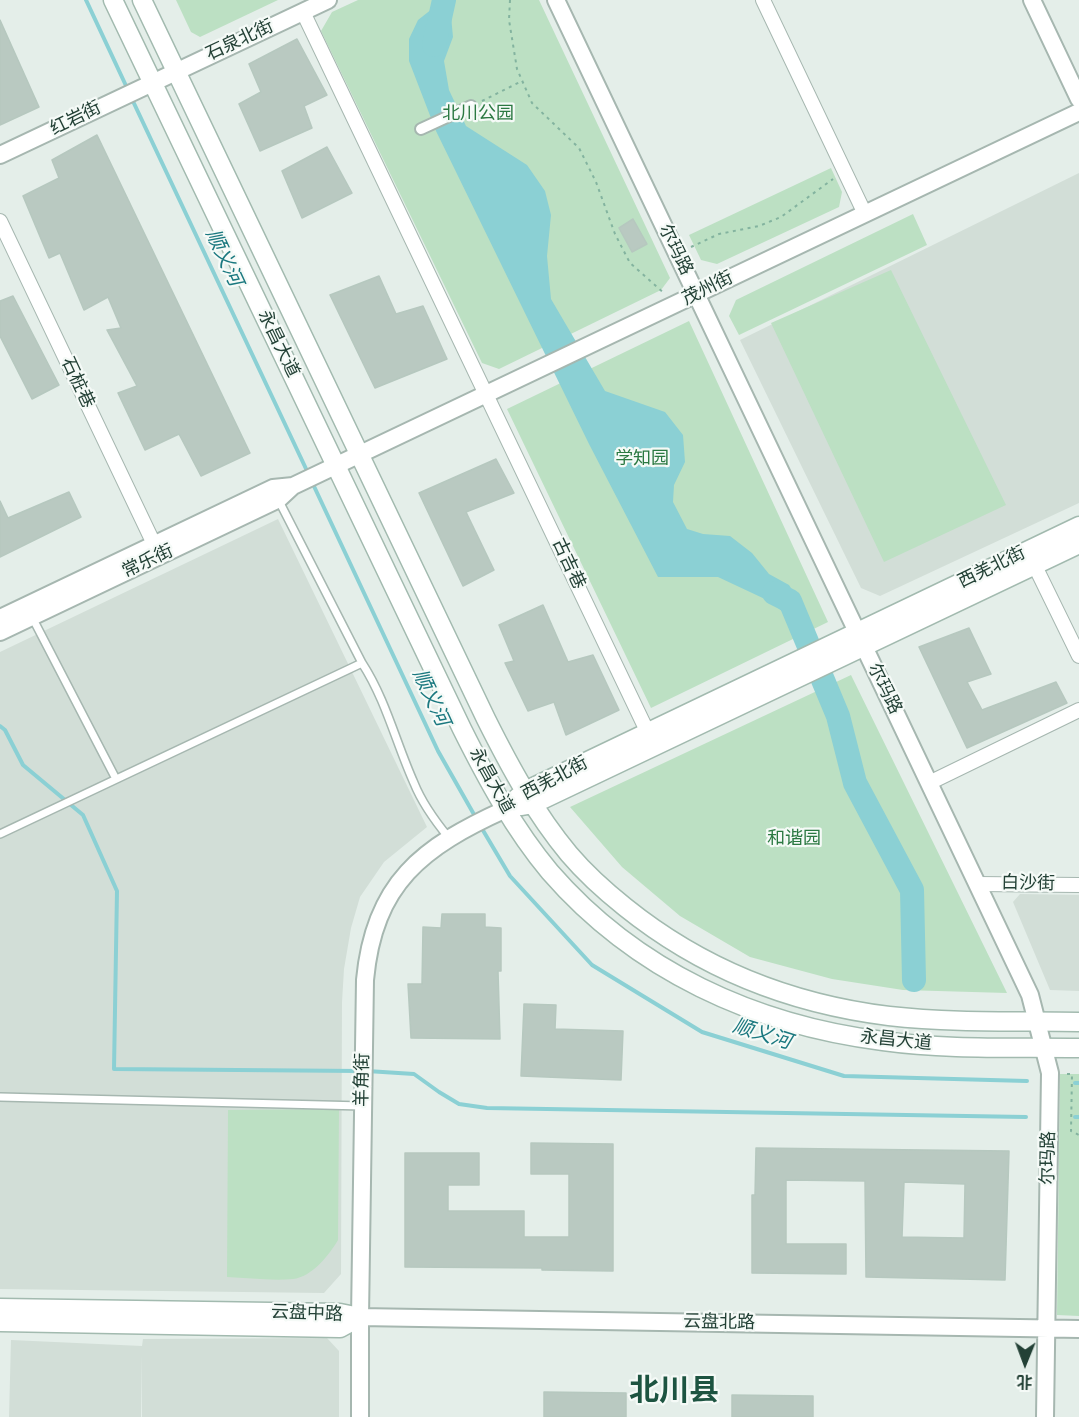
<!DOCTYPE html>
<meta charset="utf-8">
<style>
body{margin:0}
#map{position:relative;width:1079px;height:1417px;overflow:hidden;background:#e4eee9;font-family:"Roboto Condensed","Noto Sans SC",sans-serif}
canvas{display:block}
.north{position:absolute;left:995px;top:1333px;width:60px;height:60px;-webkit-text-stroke:4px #f5faf7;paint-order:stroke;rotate:181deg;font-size:16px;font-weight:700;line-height:24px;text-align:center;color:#234136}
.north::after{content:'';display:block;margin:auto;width:21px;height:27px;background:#234136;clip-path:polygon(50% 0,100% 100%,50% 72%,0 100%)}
</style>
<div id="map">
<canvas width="1079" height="1417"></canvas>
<div class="north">北</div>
</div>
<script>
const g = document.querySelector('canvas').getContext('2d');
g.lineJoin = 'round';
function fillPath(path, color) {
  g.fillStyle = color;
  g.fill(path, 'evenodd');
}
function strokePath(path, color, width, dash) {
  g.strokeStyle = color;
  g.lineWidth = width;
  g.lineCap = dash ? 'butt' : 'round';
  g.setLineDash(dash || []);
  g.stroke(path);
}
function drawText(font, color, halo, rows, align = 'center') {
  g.font = font + ' "Roboto Condensed","Noto Sans SC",sans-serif';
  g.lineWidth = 4.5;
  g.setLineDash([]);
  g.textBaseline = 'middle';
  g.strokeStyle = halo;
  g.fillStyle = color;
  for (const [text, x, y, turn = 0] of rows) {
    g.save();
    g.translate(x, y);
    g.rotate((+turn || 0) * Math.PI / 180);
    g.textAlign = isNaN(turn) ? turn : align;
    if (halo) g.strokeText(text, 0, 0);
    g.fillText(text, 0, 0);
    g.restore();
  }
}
const built = new Path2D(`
 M1079,173V503L880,596L861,588L740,340Z
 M278,519L427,827L384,862L360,897L351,928L344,969L342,1002L341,1274L324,1293L0,1289V652Z
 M1020,894L1079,895V991L1050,990L1013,902Z
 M327,1338L339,1351V1417H142V1354L141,1417H9L11,1340L142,1346L143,1339Z`);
const green = new Path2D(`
 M176,0H278L200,37L191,32Z
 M358,0H539L670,278L661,290L499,369L482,363L321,31L332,12Z
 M831,168L842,192L839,207L717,264L701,260L689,235Z
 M913,214L927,245L739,335L729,316L736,300Z
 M891,270L1006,505L884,562L771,323Z
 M689,321L828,622L651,708L507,409Z
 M851,675L1007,993L903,990L832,979L750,957L680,916L622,867L570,807Z
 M1060,1074H1079V1316L1057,1315Z
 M339,1109L338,1240C329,1255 312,1277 293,1279C272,1281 248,1278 227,1277L228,1110Z`);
const water = new Path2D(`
 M432,9L451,16L453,37L444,61L449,90L466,126L527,165L545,191L551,215L547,256L551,299L605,391L665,412L683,435L685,462L674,485L673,502L687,529L703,534L730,536L752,553L769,574L789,585L803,607L790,617L767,600L718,577H658L589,444L436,131L409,61V39L418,20Z`);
const stream = new Path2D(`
 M86,0L128,90
 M131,97L308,473
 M312,482L438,751L476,818
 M0,726L5,730L23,765L83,815L117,891L114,1069L360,1071
 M481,827L510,876L592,965L702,1032L844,1076L1027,1081
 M367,1071L414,1074L439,1092L459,1104L487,1108L1026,1117
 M1075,1083H1079
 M1075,1117H1079`);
const river = new Path2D(`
 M434,45L444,0
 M774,593L790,601L838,716L855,783L912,890L914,980`);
const building = new Path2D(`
 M0,20L39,107L0,125Z
 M297,39L327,95L304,106L312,128L260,151L239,104L261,92L249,64Z
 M97,135L250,453L201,476L179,434L145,450L118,393L137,386L107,330L121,328L108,297L84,310L60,253L49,258L23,196L59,178L52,160Z
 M327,147L352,193L302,218L282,171Z
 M633,219L647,244L632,252L619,228Z
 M379,276L396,314L423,306L447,359L375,388L330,295Z
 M13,296L59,385L32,399L0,336V301Z
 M496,459L514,493L466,512L494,570L463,586L419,493Z
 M69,492L81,517L0,557V501L8,518Z
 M543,605L568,662L593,655L619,710L566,735L554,702L528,711L505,663L514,661L499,625Z
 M969,628L991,674L967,682L982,710L1056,682L1067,703L967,748L919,647Z
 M442,914H485V927L501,928V971H498L500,1039L411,1038L408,984H422L423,927L441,928Z
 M524,1004L556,1005L555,1029L623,1031L621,1080L521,1076Z
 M531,1143L613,1144V1271L542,1270V1268L405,1267V1153H479V1185H448V1211H524V1237H569V1174H531Z
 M756,1148L1009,1151L1005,1280L866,1277L865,1181L786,1180V1244H846V1274L752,1273V1195H755ZM904,1182L965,1184L964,1238L902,1237Z
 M544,1392L626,1393V1417H544Z
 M732,1395L813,1396V1417H732Z`);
const path = new Path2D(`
 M510,0L509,20L517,69L532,103L579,148L596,182L615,234L630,263L665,294
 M482,101L522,81
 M691,247L719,234L759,226L781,217L833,179
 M1067,1074H1072L1071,1131L1079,1135`);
const service = new Path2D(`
 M279,501L362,663C386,700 396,743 414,783C422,803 435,821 449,838
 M32,617L116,779
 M0,834L362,663
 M0,1097L363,1106`);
const pedestrian = new Path2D(`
 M421,129L471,106`);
const minor = new Path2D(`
 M763,0L865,214
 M303,12L648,733
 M0,221L154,544
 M1034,564L1079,656
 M929,783L1079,710
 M977,884L1079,885`);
const tertiary = new Path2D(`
 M556,0L1030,995L1050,1073L1045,1417
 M1032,0L1079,99
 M0,155L328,0
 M0,618L273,488L293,486
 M0,632L279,499L293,486L1079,112
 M360,1317L1079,1329
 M360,1417V1317L365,980C374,883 422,847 506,809`);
const secondary = new Path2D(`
 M113,0L462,729C487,779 514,829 550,872C636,971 755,1025 883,1041C948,1050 1014,1047 1079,1048
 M142,0L486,719C510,767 535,813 569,854C586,874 605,891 625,907C702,969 791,1004 889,1016C952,1023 1016,1021 1079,1022
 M516,799L525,791L1079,526
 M522,806L533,804L1079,544
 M0,1308L340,1313L360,1317
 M0,1322L340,1328L360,1317`);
const streetNames = [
 ["石泉北街",240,41,-25],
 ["红岩街",76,119,-26],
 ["尔玛路",675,250,64],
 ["茂州街",708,289,-26],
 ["永昌大道",278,344,64],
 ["石桩巷",77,383,65],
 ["常乐街",148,562,-25],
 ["古吉巷",568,564,65],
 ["西羌北街",992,568,-26],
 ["尔玛路",884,689,64],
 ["西羌北街",555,779,-28],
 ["永昌大道",491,781,61],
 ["白沙街",1028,884,1],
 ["永昌大道",896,1041,6],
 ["羊角街",363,1080,-89],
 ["尔玛路",1049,1158,-89],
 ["云盘中路",307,1314,2],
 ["云盘北路",719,1323,1]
];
const parkNames = [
 ["北川公园",478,114],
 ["学知园",642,459],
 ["和谐园",794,839]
];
const waterNames = [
 ["顺义河",223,258,65],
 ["顺义河",430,698,65],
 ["顺义河",762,1035,17]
];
const townNames = [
 ["北川县",674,1392]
];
fillPath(built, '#d2ded7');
fillPath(green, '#bce0c3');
fillPath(water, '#8bd0d4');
strokePath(stream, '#8bd0d4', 4);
strokePath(river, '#8bd0d4', 24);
fillPath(building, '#b9c9c1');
strokePath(building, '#b6c8bf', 1.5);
strokePath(service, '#a6b7b0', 10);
strokePath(pedestrian, '#a6b7b0', 14);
strokePath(minor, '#a6b7b0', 16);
strokePath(tertiary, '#a6b7b0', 20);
strokePath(secondary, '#a2baaf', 21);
strokePath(path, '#83b39f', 2, [3, 4.5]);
strokePath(service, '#fff', 7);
strokePath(pedestrian, '#fff', 10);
strokePath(minor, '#fff', 14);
strokePath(tertiary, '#fff', 16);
strokePath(secondary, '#fff', 18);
drawText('18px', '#234136', '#f5faf7', streetNames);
drawText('18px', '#2b7942', '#f5faf7', parkNames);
drawText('italic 20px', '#1a787f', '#f5faf7', waterNames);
drawText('bold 30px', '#1d5441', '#f5faf7', townNames);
</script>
